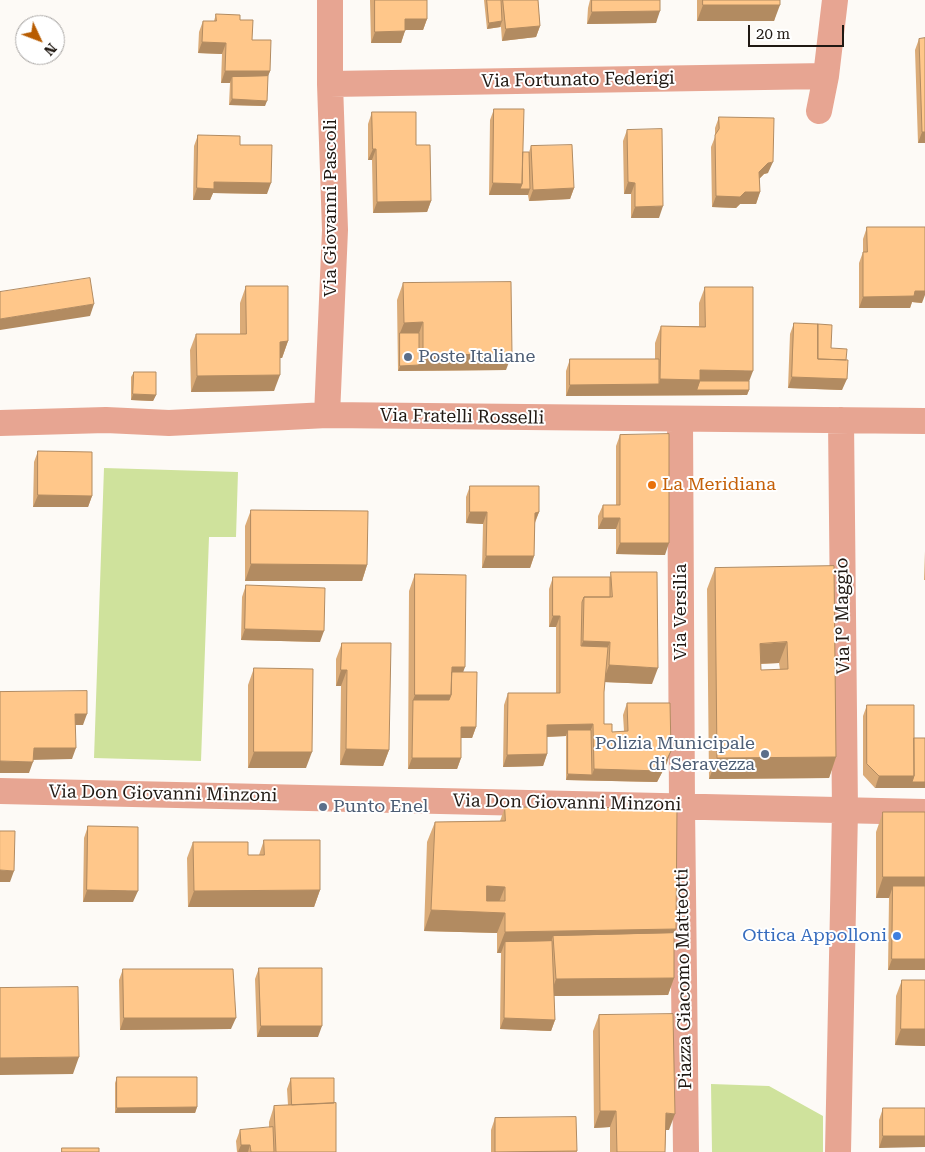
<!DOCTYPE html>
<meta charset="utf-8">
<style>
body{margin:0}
#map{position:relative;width:925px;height:1152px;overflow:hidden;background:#fdfaf6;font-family:"Roboto Serif",serif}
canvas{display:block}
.north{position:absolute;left:15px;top:15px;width:50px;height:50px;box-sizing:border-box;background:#fff;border:1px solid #a6a3a1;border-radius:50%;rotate:133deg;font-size:14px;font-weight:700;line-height:20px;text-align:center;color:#201913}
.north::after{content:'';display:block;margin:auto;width:18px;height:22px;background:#b85c01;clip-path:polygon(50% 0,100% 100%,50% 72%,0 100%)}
.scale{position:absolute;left:748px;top:25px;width:96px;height:22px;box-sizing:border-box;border:2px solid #201913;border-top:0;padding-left:6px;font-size:15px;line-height:18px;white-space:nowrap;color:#201913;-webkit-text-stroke:4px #fff;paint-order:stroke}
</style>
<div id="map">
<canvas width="925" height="1152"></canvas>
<div class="north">N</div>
<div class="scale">20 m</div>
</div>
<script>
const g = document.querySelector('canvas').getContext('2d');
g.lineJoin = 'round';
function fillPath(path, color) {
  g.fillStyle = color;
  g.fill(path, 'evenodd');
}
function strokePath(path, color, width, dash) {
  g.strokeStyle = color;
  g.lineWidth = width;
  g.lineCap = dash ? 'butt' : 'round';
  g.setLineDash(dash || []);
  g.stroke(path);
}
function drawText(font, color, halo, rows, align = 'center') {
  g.font = font + ' "Roboto Serif",serif';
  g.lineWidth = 4;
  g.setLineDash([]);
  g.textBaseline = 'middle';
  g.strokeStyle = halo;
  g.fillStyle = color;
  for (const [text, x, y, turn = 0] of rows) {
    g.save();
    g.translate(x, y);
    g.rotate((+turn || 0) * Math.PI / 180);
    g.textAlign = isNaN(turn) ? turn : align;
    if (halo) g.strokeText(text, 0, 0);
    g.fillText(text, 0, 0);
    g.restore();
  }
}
const green = new Path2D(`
 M104,468L238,472L236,537H209L201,761L94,758Z
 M711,1084L769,1086L823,1116V1152H712Z`);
const minor = new Path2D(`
 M330,84L826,76
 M819,111L826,76L835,0
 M327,415L335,230L330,84V0
 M680,419L682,806L686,1152
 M0,423L106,420L169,423L327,415L925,421
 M0,791L925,812
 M838,1152L845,811L841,420`);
const wall = new Path2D(`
 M370,0H427V19L423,30H405L401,43H371Z
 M484,0H538L540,26L536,37L502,41L501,27L487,29Z
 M590,0H660L656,23L587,24L588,8Z
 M697,0H780L774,21H697Z
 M216,14L240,20L252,40L270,71L268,76L265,106L229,105L230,83H221L222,54L198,53L199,32L203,21H214Z
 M925,38V143H918L915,50L919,39Z
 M494,109L523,152H529L531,146L574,188L570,199L529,201L528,195H489L490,120Z
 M372,112L431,201L427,212L373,213L372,160H368V124Z
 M719,117L768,173L764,174L759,179L760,192L756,204H740L736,208L712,207L711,147L715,137V128Z
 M627,130L659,218H631V194H624L623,141Z
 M198,135L240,145L267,194L213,193L210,200H193L194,146Z
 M867,227L922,303L912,302L910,308H859V263L863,252V239Z
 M403,283L506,370L398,371L397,300Z
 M246,286L288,341L282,358H280L274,391L191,392L190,350L196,334H240V303Z
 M705,287L749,381V390L747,395L566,396V371L570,359H655V343L661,326H699V303Z
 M794,323L831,348L846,360L842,390L788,388L790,334Z
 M134,372L156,395L153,401L131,400V377Z
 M620,435L665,555L616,554V529H598V516L603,505H616V446Z
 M38,451L92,496L88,507H33L34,462Z
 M470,486L539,512L535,523L534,556L530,568H482L483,524L466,523V497Z
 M251,510L367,565L362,581H245V526Z
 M925,551V580H924Z
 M834,566L836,757L829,778L709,779L707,589L715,568ZM779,663L780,670H761V664Z
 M611,572L652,684L605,682L604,692V724L612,732L624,731L623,715L627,703L667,763L657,782L566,780V736L547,737V754L543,766L503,767L504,705L508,693H556V627H549V589L553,577H610Z
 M415,574L463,672L476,727L472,738H461V758L457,769H408L409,591Z
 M246,585L320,642L241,640L242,597Z
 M342,643L389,750L383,766L340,765L341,686H336V659Z
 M254,668L306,768H248V685Z
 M867,705H914L875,788L863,775V716Z
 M505,807L674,933V978L668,995L554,996L555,1020L551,1031L500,1029L501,953H497V933L424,931L427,842L435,822L500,821Z
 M883,812L925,970H888L889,898H876V832Z
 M88,826L133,902H83L84,838Z
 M264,840L320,890L314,907H188L187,858L193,842L248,855H259Z
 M259,968L318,1037H257L255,979Z
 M123,969L231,1029L120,1030L119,980Z
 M902,980H925V1046L895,1045L896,996Z
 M599,1015L669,1130H666L665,1152H610V1127L594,1128L593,1031Z
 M117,1077L197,1107L195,1113H115V1083Z
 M291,1078L334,1103L336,1152H237L236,1141L240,1130L269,1128V1122L274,1106L288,1105L287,1089Z
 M883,1108H925L879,1148V1120Z
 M495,1118L577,1151V1152H491V1130Z`);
const shadedWall = new Path2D(`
 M703,5H780L774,21H697Z
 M660,11L656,23L587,24L592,12Z
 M405,19H427L423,30H400Z
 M502,21L500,27L487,29L489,23Z
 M540,26L536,37L502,41L506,29Z
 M405,31L401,43H371L375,32Z
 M202,42L226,43L222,54L198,53Z
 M225,71H270L266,82L232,77L230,83H221Z
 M232,99L267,101L265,106L229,105Z
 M922,132H925V143H918Z
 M373,149H376L372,160H368Z
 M773,162L768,173L764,174L755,183L759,172L768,163Z
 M214,182L271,183L267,194L213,193L210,200H193L197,188Z
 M628,182L635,183L631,194H624Z
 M493,183L522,184L530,189L528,195H489Z
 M574,188L570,199L529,201L533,190Z
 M745,192H760L756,204H740L736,208L712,207L716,196Z
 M431,201L427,212L373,213L377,202Z
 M663,206L659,218H631L635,207Z
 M915,291H925V295L922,303L912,302L910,308H859L863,297Z
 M94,304L90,316L0,330V319Z
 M423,322L417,339L400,333L404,323Z
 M288,341L282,358H274L280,342Z
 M512,354L506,370L398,371L400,366L419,365L423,355Z
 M700,370L753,371L747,387L749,390L747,395L566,396L570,385L659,384L660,379Z
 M280,375L274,391L191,392L197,376Z
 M792,377L847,379L842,390L788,388Z
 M133,394L156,395L153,401L131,400Z
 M38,495L92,496L88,507H33Z
 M470,512H487L483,524L466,523Z
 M539,512L534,524L535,513Z
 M603,518H620L616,529H598Z
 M620,543H669L665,555L616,554Z
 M486,556H534L530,568H482Z
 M251,564L367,565L362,581H245Z
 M553,616H560L556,627H549Z
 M245,629L324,631L320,642L241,640Z
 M583,641L610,642L604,658H577Z
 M787,642L779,663L753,664L760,644Z
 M609,665L658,668L652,684L603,682Z
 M452,667H465L459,684L450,683Z
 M341,670H347L341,686H336Z
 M415,695H451L445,711L413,700Z
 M75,714H87L83,725H71Z
 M593,724L589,736L568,730L566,736L543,737L547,725Z
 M461,727H476L472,738H457Z
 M34,748H76L72,759L30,760Z
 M346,749L389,750L383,766L340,765Z
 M671,751L667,763L657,782L566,780L568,774L592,775L594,769Z
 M254,752H312L306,768H248Z
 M547,754L543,766L503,767L507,755Z
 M836,757L829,778L709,779L717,758Z
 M412,758H461L457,769H408Z
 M0,761L33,762L29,773H0Z
 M879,776H914L925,782V788H875Z
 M0,870L14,871L10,882H0Z
 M883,877H925V898L893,886L889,898H876Z
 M487,886L505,887L497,907H479Z
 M87,890L138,891L133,902H83Z
 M320,890L314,907H188L194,891Z
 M431,910L505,913L497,933L424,931Z
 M676,929L668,949L553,936L548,952L505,942L501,953H497L505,932Z
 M892,959H925V970H888Z
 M674,978L668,995L550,996L556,979Z
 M124,1018H236L231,1029L120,1030Z
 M504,1018L555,1020L551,1031L500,1029Z
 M261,1026H322L318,1037H257Z
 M901,1029H925V1046L895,1045Z
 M79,1057L73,1074L0,1075V1058Z
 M197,1107L195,1113H115L117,1108Z
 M600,1111H616L610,1127L594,1128Z
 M666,1113L675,1114L669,1130H660Z
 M883,1136H925V1147L879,1148Z
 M241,1145H250L248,1152H238Z`);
const building = new Path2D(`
 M375,0H427V19H405V31L375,32Z
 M487,0H501L502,21L489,23Z
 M503,0H538L540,26L506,29Z
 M592,0H660V11L592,12Z
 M703,0H780V5H703Z
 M216,14L240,15V20H253L252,40H271L270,71H225L226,43L202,42L203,21H216Z
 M925,38V132H922L919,39Z
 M268,76L267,101L232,99V77Z
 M494,109H524L522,184L493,183Z
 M372,112H416V145H430L431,201L377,202L376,149H373Z
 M719,117L774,118L773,162L768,163L759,172L760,192H745L740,197L716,196L715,135L719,129Z
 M662,129L663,206L635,207V183L628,182L627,130Z
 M198,135L240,136V145H272L271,183L214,182V189L197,188Z
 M572,145L574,188L533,190L531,146Z
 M523,152H529L530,189H520L522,184Z
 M867,227H925V291H915L914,296L863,297V252H867Z
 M90,278L94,304L0,319V292Z
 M511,282L512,354L423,355V322L404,323L403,283Z
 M246,286H288V341L280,342V375L197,376L196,334H246Z
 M705,287H753V371L700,370V380L660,379L661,326L705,327Z
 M794,323L818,324V359L848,360L847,379L792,377Z
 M818,324L832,325L831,348L847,349L846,360L818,359Z
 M400,333H419V365L400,366Z
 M570,359H659V384L570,385Z
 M134,372H156V395L133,394Z
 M700,381H749V390H697Z
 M669,434V543H620V518H603V505H620V435Z
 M38,451L92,452V496L38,495Z
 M470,486H539V512L535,513L534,556H486L487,512H470Z
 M251,510L368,511L367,565L251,564Z
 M834,566L836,757L717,758L715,568ZM787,642L788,669L761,670L760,644Z
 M611,572H657L658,668L609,665L610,642L583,641L584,597H612Z
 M415,574L466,575L465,667H452L451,695H415Z
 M553,577H610V597H584L582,602L581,646L608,647L604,692V724H612V732L628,731L627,703H670L671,751L661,771L594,769L593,724L547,725V754L507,755L508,693H560V616H553Z
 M246,585L325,588L324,631L245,629Z
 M342,643H391L389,750L346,749L347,670H341Z
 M254,668L313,669L312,752H254Z
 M452,672H477L476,727H461V758H412L413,700H449L451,695Z
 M87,691V714H75L76,748H34L33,762L0,761V692Z
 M867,705H914V776H879L867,764Z
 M568,730H591L592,775L568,774Z
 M914,738H925V782H912L914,776Z
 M505,807L677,808L676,929L505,932V913L431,910L435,822L505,821ZM487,886L505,887V901H487Z
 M883,812H925V877H883Z
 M88,826L138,827V891L87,890Z
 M0,831H15L14,871L0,870Z
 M264,840H320V890L194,891L193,842H248V855H264Z
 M893,886H925V959H892Z
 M674,933V978L556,979L553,936Z
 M552,941L555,1020L504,1018L505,942Z
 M259,968H322V1026H261Z
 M123,969H233L236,1018H124Z
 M902,980H925V1029H901Z
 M78,987L79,1057L0,1058V988Z
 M673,1014L675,1114L666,1113L665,1152H617L616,1111H600L599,1015Z
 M117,1077H197V1107L117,1108Z
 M291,1078H334V1103L292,1105Z
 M336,1103V1152H276L274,1106Z
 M883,1108H925V1136H883Z
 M576,1117L577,1151L495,1152V1118Z
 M273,1127L274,1152H251L250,1145H241L240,1130Z
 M62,1148H99V1152H62Z`);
const markers = [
 [408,357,5,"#5c6f8a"],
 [652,485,5,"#e8710a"],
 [765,754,5,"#5c6f8a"],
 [323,807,5,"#5c6f8a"],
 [897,936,5,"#3f7fe0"]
];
const streetNames = [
 ["Via Fortunato Federigi",578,80,-1],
 ["Via Giovanni Pascoli",331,208,-90],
 ["Via Fratelli Rosselli",462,417,1],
 ["Via Versilia",681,612,-90],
 ["Via I° Maggio",843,616,-91],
 ["Via Don Giovanni Minzoni",163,794,1],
 ["Via Don Giovanni Minzoni",567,803,1],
 ["Piazza Giacomo Matteotti",684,979,-91]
];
const serviceNames = [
 ["Poste Italiane",418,357],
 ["Polizia Municipale",755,744,"right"],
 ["di Seravezza",755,765,"right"],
 ["Punto Enel",333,807]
];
const foodNames = [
 ["La Meridiana",662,485]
];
const shopNames = [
 ["Ottica Appolloni",887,936]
];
fillPath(green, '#cfe29c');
strokePath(minor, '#e7a592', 26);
fillPath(wall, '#dbab77');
fillPath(shadedWall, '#b28b61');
fillPath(building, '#ffc78a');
strokePath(building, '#b28b61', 1);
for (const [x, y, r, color] of markers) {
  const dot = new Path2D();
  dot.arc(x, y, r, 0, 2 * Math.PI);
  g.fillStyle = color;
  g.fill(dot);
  strokePath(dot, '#fff', 2);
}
drawText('18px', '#201913', '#fff', streetNames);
drawText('18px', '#4e5e75', '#fff', serviceNames, 'left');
drawText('18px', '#c56008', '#fff', foodNames, 'left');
drawText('18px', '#366cbe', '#fff', shopNames, 'right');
</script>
